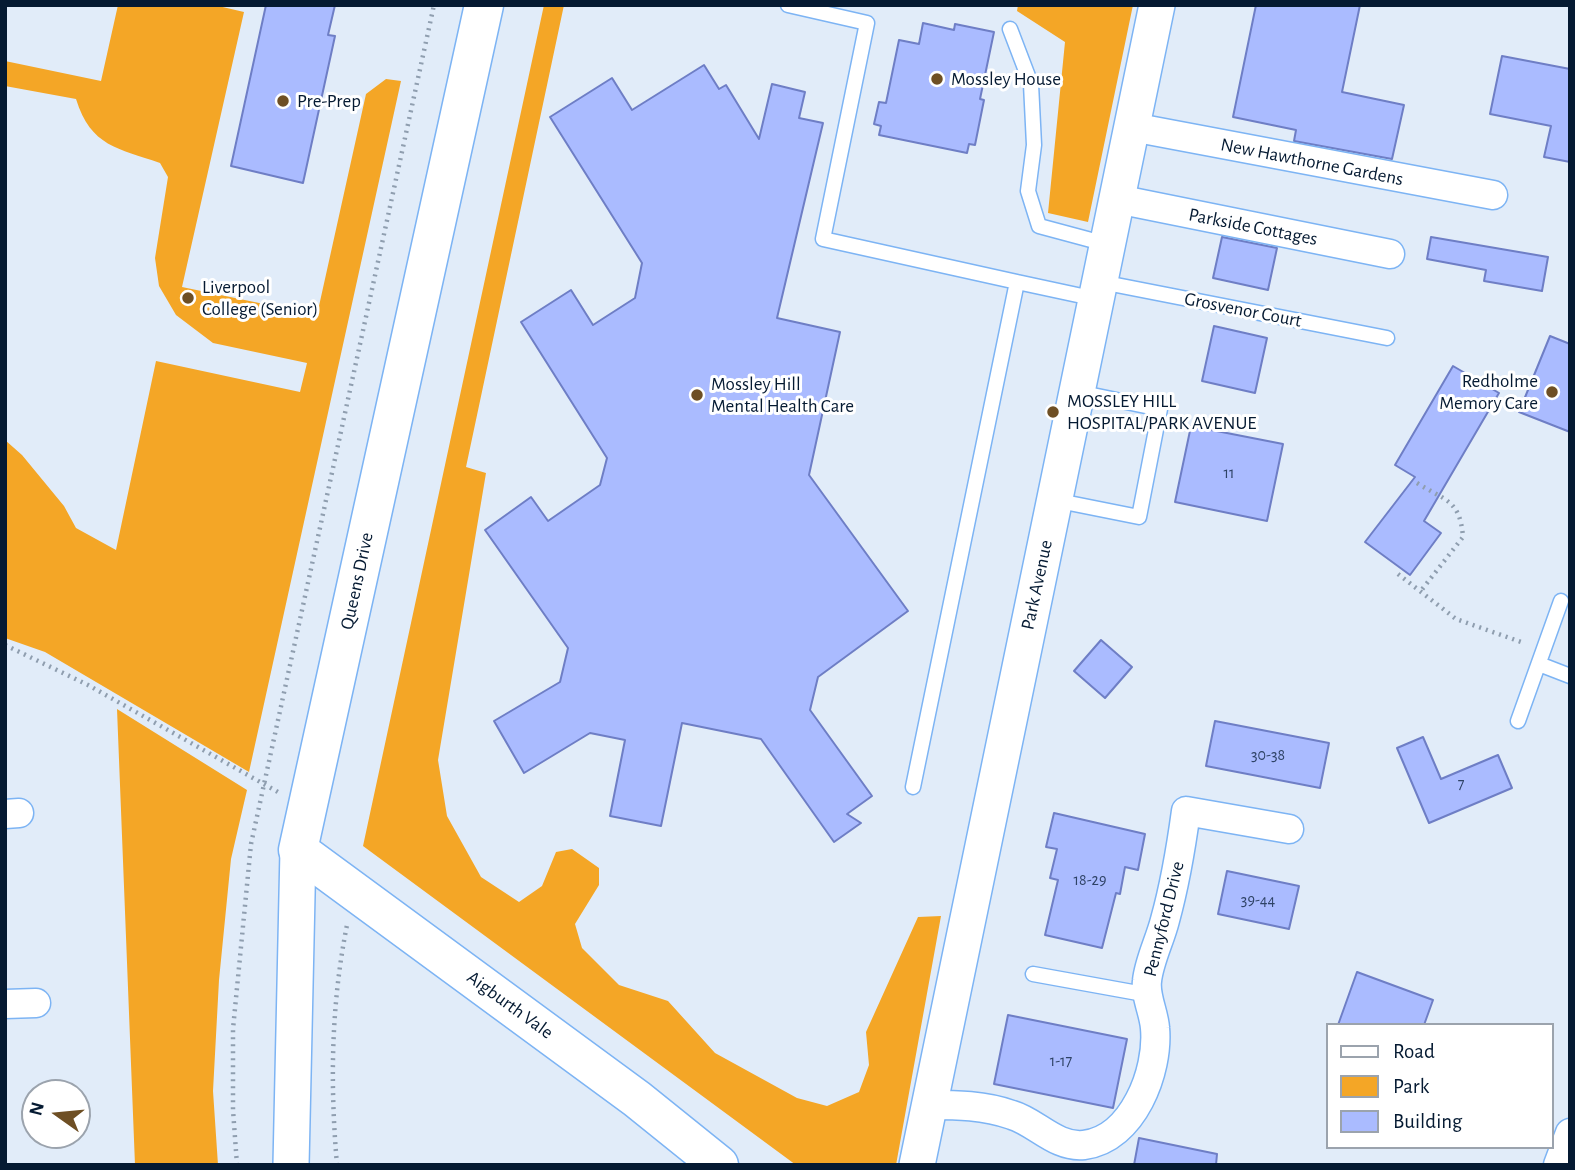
<!DOCTYPE html>
<style>
body{margin:0}
#map{position:relative;width:1575px;height:1170px;overflow:hidden;background:#e1ecf9;font-family:"Alegreya Sans",sans-serif}
canvas{display:block}
.frame{position:absolute;inset:0;border:7px solid #051a32;pointer-events:none}
.legend{position:absolute;left:1326px;top:1023px;width:228px;height:126px;box-sizing:border-box;background:#fff;border:2px solid #9ba3ad;margin:0;padding:9px 12px;list-style:none;font-size:21px;color:#051a32}
.legend li{display:flex;align-items:center;gap:14px;height:35px}
.legend b{width:35px;border:2px solid #9ba3ad}
.north{position:absolute;left:21px;top:1079px;width:70px;height:70px;box-sizing:border-box;background:#fff;border:2px solid #9ba3ad;border-radius:50%;rotate:285deg;font-size:19px;font-weight:700;line-height:28px;text-align:center;color:#051a32}
.north::after{content:'';display:block;margin:auto;width:24px;height:32px;background:#6e4f24;clip-path:polygon(50% 0,100% 100%,50% 72%,0 100%)}
</style>
<div id="map">
<canvas width="1575" height="1170"></canvas>
<div class="frame"></div>
<ul class="legend">
<li><b style="height:9px;background:#fff"></b>Road</li>
<li><b style="height:19px;background:#f4a626"></b>Park</li>
<li><b style="height:19px;background:#abf"></b>Building</li>
</ul>
<div class="north">N</div>
</div>
<script>
const g = document.querySelector('canvas').getContext('2d');
g.lineJoin = 'round';
function fillPath(path, color) {
  g.fillStyle = color;
  g.fill(path, 'evenodd');
}
function strokePath(path, color, width, dash) {
  g.strokeStyle = color;
  g.lineWidth = width;
  g.lineCap = dash ? 'butt' : 'round';
  g.setLineDash(dash || []);
  g.stroke(path);
}
function drawText(font, color, halo, rows, align = 'center') {
  g.font = font + ' "Alegreya Sans",sans-serif';
  g.lineWidth = 6;
  g.setLineDash([]);
  g.textBaseline = 'middle';
  g.strokeStyle = halo;
  g.fillStyle = color;
  for (const [text, x, y, turn = 0] of rows) {
    g.save();
    g.translate(x, y);
    g.rotate((+turn || 0) * Math.PI / 180);
    g.textAlign = isNaN(turn) ? turn : align;
    if (halo) g.strokeText(text, 0, 0);
    g.fillText(text, 0, 0);
    g.restore();
  }
}
const green = new Path2D(`
 M118,5H214L244,12L182,287L317,315L366,94L386,79L401,81L249,772L45,652L5,638V440L22,455L64,506L76,528L116,550L156,361L300,392L307,363L213,343L176,315L159,286L155,258L168,177L160,163C118,148 91,147 76,99L5,86V61L101,81Z
 M544,5H564L466,467L486,473L438,760L447,816L481,877L519,902L542,886L556,852L572,849L599,868V885L575,924L582,948L619,985L668,1001L715,1053L797,1098L827,1106L859,1092L869,1065L866,1032L918,917L941,916L896,1165H796L363,846Z
 M1018,5H1133L1088,222L1048,213L1065,42L1017,11Z
 M117,709L247,790L231,859L219,980L213,1091L218,1165H135Z`);
const building = new Path2D(`
 M266,5H335L328,35L335,36L303,183L231,166Z
 M1256,5H1360L1342,92L1404,105L1392,159L1294,141L1296,130L1233,117Z
 M923,23L954,30L955,24L994,32L980,99L984,100L975,145L969,144L967,153L879,135L881,126L874,124L879,102L886,103L899,40L919,44Z
 M1502,56L1570,69V162L1544,157L1551,126L1490,114Z
 M704,65L719,89L726,85L759,139L772,84L805,92L799,118L823,123L777,318L840,332L809,475L908,611L818,677L810,710L872,796L847,814L861,823L834,842L761,739L682,723L661,826L610,816L625,740L590,733L524,773L494,721L560,682L568,648L485,530L531,497L548,521L600,485L607,458L521,322L571,290L593,325L635,298L642,263L550,117L612,78L632,110Z
 M1222,237L1277,248L1268,290L1213,278Z
 M1431,237L1548,257L1542,291L1484,281L1486,270L1427,259Z
 M1214,326L1267,338L1255,393L1202,381Z
 M1550,336L1570,344V432L1519,412Z
 M1453,366L1499,393L1424,521L1441,533L1410,575L1365,542L1415,477L1395,465Z
 M1191,426L1283,444L1267,521L1175,502Z
 M1101,640L1132,667L1105,698L1074,671Z
 M1215,721L1329,743L1320,788L1206,766Z
 M1423,737L1441,779L1498,755L1512,788L1429,823L1397,748Z
 M1054,813L1145,834L1138,870L1125,867L1120,894L1116,893L1102,948L1045,935L1058,880L1050,878L1057,849L1046,847Z
 M1227,871L1299,886L1289,929L1218,914Z
 M1357,972L1433,1000L1424,1025H1338Z
 M1008,1015L1127,1039L1113,1108L994,1084Z
 M1139,1138L1217,1154L1216,1165H1134Z`);
const path = new Path2D(`
 M1417,483C1446,501 1460,500 1463,537L1420,592
 M1398,574L1456,619L1524,643
 M5,645L88,685L278,792
 M237,1165L233,1110V1029L251,844L434,5
 M337,1165C330,1084 331,1005 347,925`);
const service = new Path2D(`
 M788,5L867,23L823,239L1017,282
 M1010,29L1031,84L1034,145L1028,191L1039,226L1106,244
 M1101,282L1387,338
 M1054,500L1139,517L1160,409L1078,392
 M1539,664L1570,676
 M1518,721L1561,601
 M913,787L1017,282L1096,299
 M1033,974L1149,995`);
const minor = new Path2D(`
 M1132,127L1493,195
 M1117,199L1390,254
 M5,814L19,813
 M5,1004L36,1003
 M928,1105C957,1105 984,1105 1012,1115C1036,1122 1056,1148 1084,1145C1133,1139 1159,1071 1155,1028C1154,1013 1145,996 1147,981C1149,961 1160,940 1165,920C1175,884 1181,848 1186,811L1289,829
 M1558,1165L1570,1133`);
const tertiary = new Path2D(`
 M291,1165L298,850
 M917,1165L1157,5`);
const primary = new Path2D(`
 M484,5L298,850L637,1099L719,1165`);
const markers = [
 [937,79,7,"#6e4f24"],
 [283,101,7,"#6e4f24"],
 [188,298,7,"#6e4f24"],
 [1552,392,7,"#6e4f24"],
 [697,395,7,"#6e4f24"],
 [1053,412,7,"#6e4f24"]
];
const numberNames = [
 ["11",1229,473],
 ["30-38",1268,755],
 ["7",1461,784],
 ["18-29",1090,880],
 ["39-44",1258,900],
 ["1-17",1061,1061]
];
const poiNames = [
 ["Mossley House",951,79],
 ["Pre-Prep",297,101],
 ["Liverpool",202,287],
 ["College (Senior)",202,309],
 ["Redholme",1538,381,"right"],
 ["Memory Care",1538,403,"right"],
 ["Mossley Hill",711,384],
 ["Mental Health Care",711,406],
 ["MOSSLEY HILL",1067,401],
 ["HOSPITAL/PARK AVENUE",1067,423]
];
const streetNames = [
 ["New Hawthorne Gardens",1312,162,11],
 ["Parkside Cottages",1253,227,11],
 ["Grosvenor Court",1243,310,11],
 ["Queens Drive",357,581,-78],
 ["Park Avenue",1037,585,-78],
 ["Pennyford Drive",1164,919,-76],
 ["Aigburth Vale",510,1005,36]
];
fillPath(green, '#f4a626');
fillPath(building, '#abf');
strokePath(building, '#6e7ec5', 2);
strokePath(service, '#7db4f4', 17);
strokePath(minor, '#7db4f4', 31);
strokePath(tertiary, '#7db4f4', 38);
strokePath(primary, '#7db4f4', 41);
strokePath(path, '#8f9eaf', 4.5, [2, 5]);
strokePath(service, '#fff', 14);
strokePath(minor, '#fff', 28);
strokePath(tertiary, '#fff', 35);
strokePath(primary, '#fff', 38);
for (const [x, y, r, color] of markers) {
  const dot = new Path2D();
  dot.arc(x, y, r, 0, 2 * Math.PI);
  g.fillStyle = color;
  g.fill(dot);
  strokePath(dot, '#fff', 2.5);
}
drawText('16px', '#2e4265', null, numberNames);
drawText('19px', '#051a32', '#fff', poiNames, 'left');
drawText('19px', '#051a32', '#fff', streetNames);
</script>
